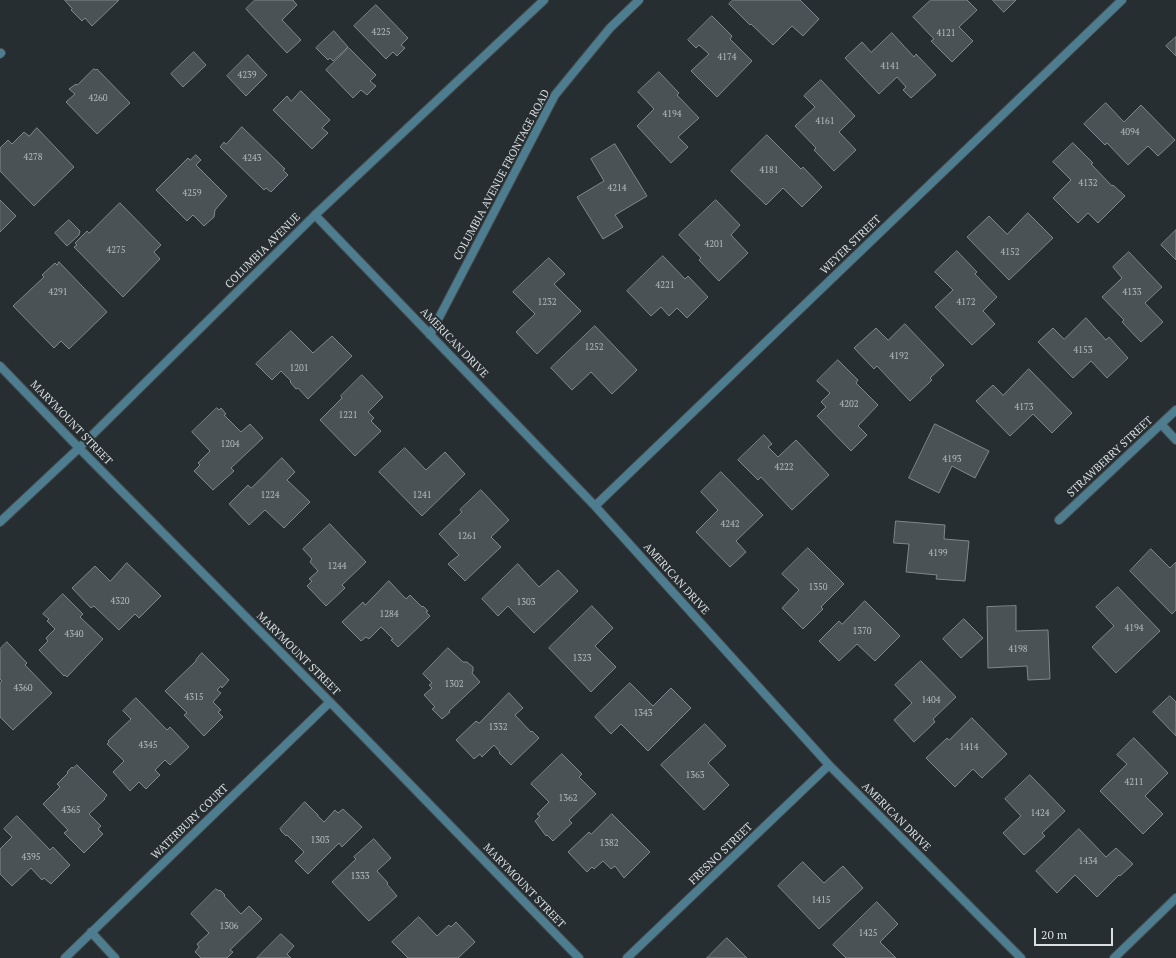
<!DOCTYPE html>
<style>
body{margin:0}
#map{position:relative;width:1176px;height:958px;overflow:hidden;background:#272e31;font-family:"PT Serif",serif}
canvas{display:block}
.scale{position:absolute;left:1034px;top:928px;width:79px;height:18px;box-sizing:border-box;border:2px solid #d9dee0;border-top:0;padding-left:5px;font-size:12px;line-height:14px;white-space:nowrap;color:#d9dee0;-webkit-text-stroke:3px #272e31;paint-order:stroke}
</style>
<div id="map">
<canvas width="1176" height="958"></canvas>
<div class="scale">20 m</div>
</div>
<script>
const g = document.querySelector('canvas').getContext('2d');
g.lineJoin = 'round';
function fillPath(path, color) {
  g.fillStyle = color;
  g.fill(path, 'evenodd');
}
function strokePath(path, color, width, dash) {
  g.strokeStyle = color;
  g.lineWidth = width;
  g.lineCap = dash ? 'butt' : 'round';
  g.setLineDash(dash || []);
  g.stroke(path);
}
function drawText(font, color, halo, rows, align = 'center') {
  g.font = font + ' "PT Serif",serif';
  g.lineWidth = 4;
  g.setLineDash([]);
  g.textBaseline = 'middle';
  g.strokeStyle = halo;
  g.fillStyle = color;
  for (const [text, x, y, turn = 0] of rows) {
    g.save();
    g.translate(x, y);
    g.rotate((+turn || 0) * Math.PI / 180);
    g.textAlign = isNaN(turn) ? turn : align;
    if (halo) g.strokeText(text, 0, 0);
    g.fillText(text, 0, 0);
    g.restore();
  }
}
const building = new Path2D(`
 M65,0H119L92,26L85,18L82,21L71,10L72,9Z
 M255,0H293L297,5L282,20L301,40L287,53L246,9Z
 M733,0H800L819,19L803,36L792,26L773,45L751,24L750,25L729,4Z
 M931,0H967L977,10L959,27L973,41L952,62L931,41L934,39L913,17Z
 M993,0H1016L1004,12Z
 M376,5L408,38L401,45L405,48L397,56L393,52L386,59L354,26Z
 M712,16L732,36L730,39L752,61L717,97L691,71L709,54L699,45L696,48L688,40Z
 M334,31L348,47L333,61L330,58L328,60L316,48Z
 M892,33L914,57L916,54L936,75L911,98L903,90L906,87L897,77L879,94L845,58L862,42L871,52Z
 M1176,37V56L1166,46Z
 M349,48L376,75L370,81L376,86L367,95L361,90L353,98L326,70Z
 M194,52L206,65L183,87L171,74Z
 M248,55L267,75L246,96L227,76Z
 M94,69L96,70L97,69L130,103L97,134L66,102L75,94L69,89L76,84L77,85Z
 M659,72L679,93L677,95L699,118L678,137L688,147L671,163L637,126L654,109L638,92Z
 M821,80L855,116L839,132L856,150L834,171L814,150L816,148L795,126L815,107L804,96Z
 M301,91L330,120L322,128L328,133L312,149L273,110L287,96L291,101Z
 M1106,103L1124,122L1141,105L1175,140L1158,156L1148,146L1128,165L1107,143L1105,145L1084,124Z
 M242,127L285,169L283,170L288,175L271,192L266,188L264,190L220,147L224,142L226,144Z
 M37,128L74,167L34,206L0,171V148L8,140L12,144L24,132L29,136Z
 M767,135L801,169L803,167L822,187L802,207L783,188L766,205L731,171Z
 M1073,143L1093,163L1091,164L1112,186L1113,185L1125,196L1098,223L1088,213L1078,223L1053,198L1071,180L1053,162Z
 M615,144L647,196L615,215L623,227L603,239L577,197L604,181L591,159Z
 M196,155L201,160L196,165L227,196L215,210L214,217L204,226L193,215L187,221L156,190L188,158L190,160Z
 M0,200L16,216L0,232Z
 M716,200L740,225L731,235L748,253L719,281L699,260L701,258L679,235Z
 M120,203L161,245L154,252L160,259L123,297L74,247L77,245L75,243L87,231L89,233Z
 M1028,213L1053,238L1009,280L967,237L989,216L1007,234Z
 M69,220L80,231L79,235L67,246L55,233Z
 M1176,230V260L1161,245Z
 M957,251L977,272L975,274L997,297L983,311L995,324L972,345L935,307L953,290L935,272Z
 M1129,252L1162,287L1145,303L1163,322L1141,342L1122,322L1124,320L1102,297L1122,278L1113,267Z
 M663,256L685,279L688,276L708,297L687,318L677,308L669,316L661,307L651,316L627,291Z
 M549,258L565,274L554,284L581,311L537,354L516,332L535,314L513,292Z
 M59,262L107,312L69,349L61,341L54,348L13,306L44,277L42,275L55,263L57,265Z
 M1086,318L1106,340L1109,337L1128,358L1107,378L1091,361L1073,378L1038,342L1053,328L1064,339Z
 M905,324L944,365L930,378L932,380L910,401L877,366L874,369L854,348L876,328L888,340Z
 M595,326L637,370L612,394L591,372L572,390L551,368Z
 M291,331L313,353L332,336L352,356L308,399L298,388L296,389L290,382L291,381L281,371L272,380L256,364Z
 M838,360L858,380L856,383L878,405L858,426L867,435L851,451L817,416L826,407L821,402L830,393L817,381Z
 M1029,369L1072,413L1052,433L1033,414L1010,436L976,401L993,385L1003,395Z
 M362,375L383,397L368,412L374,418L371,421L381,431L355,456L320,420L342,398L341,396Z
 M217,408L219,410L221,408L226,414L224,415L241,432L250,424L263,438L231,468L234,471L213,490L194,471L200,465L198,463L210,451L192,432Z
 M935,424L989,451L975,478L952,466L939,493L909,478Z
 M764,435L772,444L768,447L778,457L796,440L829,475L792,510L761,477L758,480L738,460Z
 M405,448L426,470L445,452L465,474L422,516L379,472Z
 M282,458L295,472L287,480L310,502L284,528L265,510L249,525L229,504L248,485L251,488Z
 M721,472L763,515L736,541L746,552L730,567L696,532L718,510L701,492Z
 M481,490L509,520L491,537L501,547L465,581L448,564L459,555L439,534L462,512L460,510Z
 M896,521L945,525L944,539L969,541L965,581L936,579L937,575L906,572L909,544L894,543Z
 M330,524L366,562L342,585L345,588L326,606L307,586L312,581L309,579L318,571L310,562L312,559L303,549Z
 M808,548L844,584L821,607L823,609L803,629L782,608L799,590L782,574Z
 M1151,549L1170,568L1176,562V610L1172,614L1130,571Z
 M127,563L161,596L139,618L135,614L119,630L94,606L91,608L72,588L95,566L110,581Z
 M518,564L539,587L558,570L578,591L534,633L508,606L498,616L482,599Z
 M389,581L406,599L410,595L422,607L423,606L428,611L426,612L430,616L398,647L391,640L393,639L381,627L369,639L366,637L361,641L342,622L363,602L365,605Z
 M1118,587L1160,631L1116,673L1092,647L1114,626L1096,607Z
 M63,594L83,614L80,617L103,639L67,677L65,675L64,676L39,650L48,641L46,638L55,629L47,621L49,619L43,614Z
 M865,601L900,636L875,661L857,644L839,661L819,641L839,621L842,624Z
 M592,606L613,628L595,646L616,667L591,692L549,648Z
 M1016,606V631L1048,630L1050,679L1028,680L1027,666L988,668L987,607Z
 M964,619L983,638L961,658L943,639Z
 M7,642L27,663L25,665L52,693L13,730L0,717V683L2,681L0,679V649Z
 M448,648L463,662H467L473,667V671L472,673L480,682L449,711L450,712L442,719L432,709L435,707L424,695L432,688L429,685L432,683L423,674Z
 M202,653L229,680L222,688L221,686L217,690L221,693L213,702L221,710L218,712L223,717L204,736L184,715L187,713L165,691L196,661V660Z
 M921,661L956,697L933,719L935,722L914,742L894,720L912,703L895,685Z
 M630,683L653,706L671,688L691,708L648,751L621,724L611,734L595,717Z
 M509,693L523,708L515,715L531,732L532,731L539,738L511,765L499,753L500,752L494,745L482,757L480,754L474,759L456,740L476,721L479,723Z
 M1170,696L1176,702V736L1153,712Z
 M136,698L167,730L170,727L189,747L170,765L165,760L155,770L160,775L146,789L139,782L130,791L113,772L124,761L107,744L109,742L108,741L131,719L123,711Z
 M972,718L1007,754L982,778L973,769L955,787L926,758L947,738L949,740Z
 M705,724L726,746L708,763L729,785L704,810L661,765Z
 M1134,738L1168,773L1145,796L1163,814L1143,834L1100,791L1127,764L1117,755Z
 M562,754L582,774L579,777L596,794L569,820L572,823L553,841L547,835L546,836L535,821L540,816L537,814L549,802L531,784Z
 M77,765L107,795L104,799H105L89,814L101,826L98,829L103,834L84,853L64,833L68,830L43,804L60,787L57,784L68,773L67,772L72,767L73,768Z
 M1030,775L1065,811L1042,833L1045,836L1024,855L1003,833L1021,816L1005,799Z
 M305,802L318,815V816L324,822L335,810L338,813L343,809L362,827L342,847L339,843L308,874L295,861L304,852L287,835L286,836L281,831V830L280,829Z
 M612,814L650,852L624,878L615,866L611,869L603,861L594,869L592,867L587,872L568,852L589,832L591,834Z
 M17,816L50,850L53,847L70,865L51,884L44,878L42,880L31,868L12,886L0,874V849L12,837L4,829Z
 M1079,829L1106,857L1116,848L1133,864L1120,876L1119,875L1097,897L1075,875L1057,893L1036,871Z
 M374,839L391,858L377,871L388,883L387,884L397,896L369,921L332,882L356,859L354,857Z
 M803,862L824,883L843,866L863,888L819,929L778,886Z
 M216,889L219,891L220,890L225,895L224,896L241,914L249,906L262,919L230,950L233,952L227,958H201L195,952L199,947L197,944L209,933L191,914Z
 M877,902L898,924L880,942L896,958H846L833,945Z
 M419,917L437,936L449,925L451,927L456,922L475,942L458,958H408L392,942Z
 M281,934L294,946L287,954L291,958H257Z
 M727,938L747,958H707Z`);
const minor = new Path2D(`
 M0,54L1,53
 M315,215L595,506L829,765L1021,958
 M430,335L555,95L610,28L639,0
 M0,366L79,448L330,702L579,958
 M1161,424L1176,440
 M595,506L1122,0
 M1059,520L1176,410
 M91,932L115,958
 M65,958L330,702
 M627,958L829,765
 M1114,958L1176,898`);
const tertiary = new Path2D(`
 M0,522L79,448L315,215L544,0`);
const numberNames = [
 ["4225",381,32],
 ["4121",946,33],
 ["4174",727,57],
 ["4141",890,66],
 ["4239",247,75],
 ["4260",98,98],
 ["4194",672,114],
 ["4161",825,121],
 ["4094",1130,132],
 ["4278",33,157],
 ["4243",252,158],
 ["4181",769,170],
 ["4132",1088,183],
 ["4214",617,188],
 ["4259",192,193],
 ["4201",714,244],
 ["4275",116,250],
 ["4152",1010,252],
 ["4221",665,285],
 ["4291",58,292],
 ["4133",1132,292],
 ["1232",547,302],
 ["4172",966,302],
 ["1252",594,347],
 ["4153",1083,350],
 ["4192",899,356],
 ["1201",299,368],
 ["4202",849,404],
 ["4173",1024,407],
 ["1221",348,415],
 ["1204",230,444],
 ["4193",952,459],
 ["4222",784,467],
 ["1224",270,495],
 ["1241",422,495],
 ["4242",730,524],
 ["1261",467,536],
 ["4199",938,553],
 ["1244",337,566],
 ["1350",818,587],
 ["4320",120,601],
 ["1303",526,602],
 ["1284",389,614],
 ["4194",1134,628],
 ["1370",862,631],
 ["4340",74,634],
 ["4198",1018,649],
 ["1323",582,658],
 ["1302",454,684],
 ["4360",23,688],
 ["4315",194,697],
 ["1404",931,700],
 ["1343",643,713],
 ["1332",498,727],
 ["4345",148,745],
 ["1414",969,747],
 ["1363",695,775],
 ["4211",1134,782],
 ["1362",568,798],
 ["4365",71,810],
 ["1424",1040,813],
 ["1303",320,840],
 ["1382",609,843],
 ["4395",31,857],
 ["1434",1088,861],
 ["1333",360,876],
 ["1415",821,900],
 ["1306",229,926],
 ["1425",868,933]
];
const streetNames = [
 ["COLUMBIA AVENUE FRONTAGE ROAD",502,175,-62],
 ["WEYER STREET",851,245,-44],
 ["COLUMBIA AVENUE",263,251,-45],
 ["AMERICAN DRIVE",454,343,46],
 ["MARYMOUNT STREET",71,423,46],
 ["STRAWBERRY STREET",1110,457,-43],
 ["AMERICAN DRIVE",676,579,48],
 ["MARYMOUNT STREET",298,654,45],
 ["AMERICAN DRIVE",896,817,45],
 ["WATERBURY COURT",190,822,-44],
 ["FRESNO STREET",721,854,-44],
 ["MARYMOUNT STREET",524,886,46]
];
fillPath(building, '#4a5255');
strokePath(building, '#7f888c', 1);
strokePath(minor, '#434a4d', 10);
strokePath(tertiary, '#434a4d', 10);
strokePath(minor, '#4e7d90', 8);
strokePath(tertiary, '#4e7d90', 8);
drawText('9px', '#b5bbbd', null, numberNames);
drawText('11px', '#d9dee0', '#272e31', streetNames);
</script>
